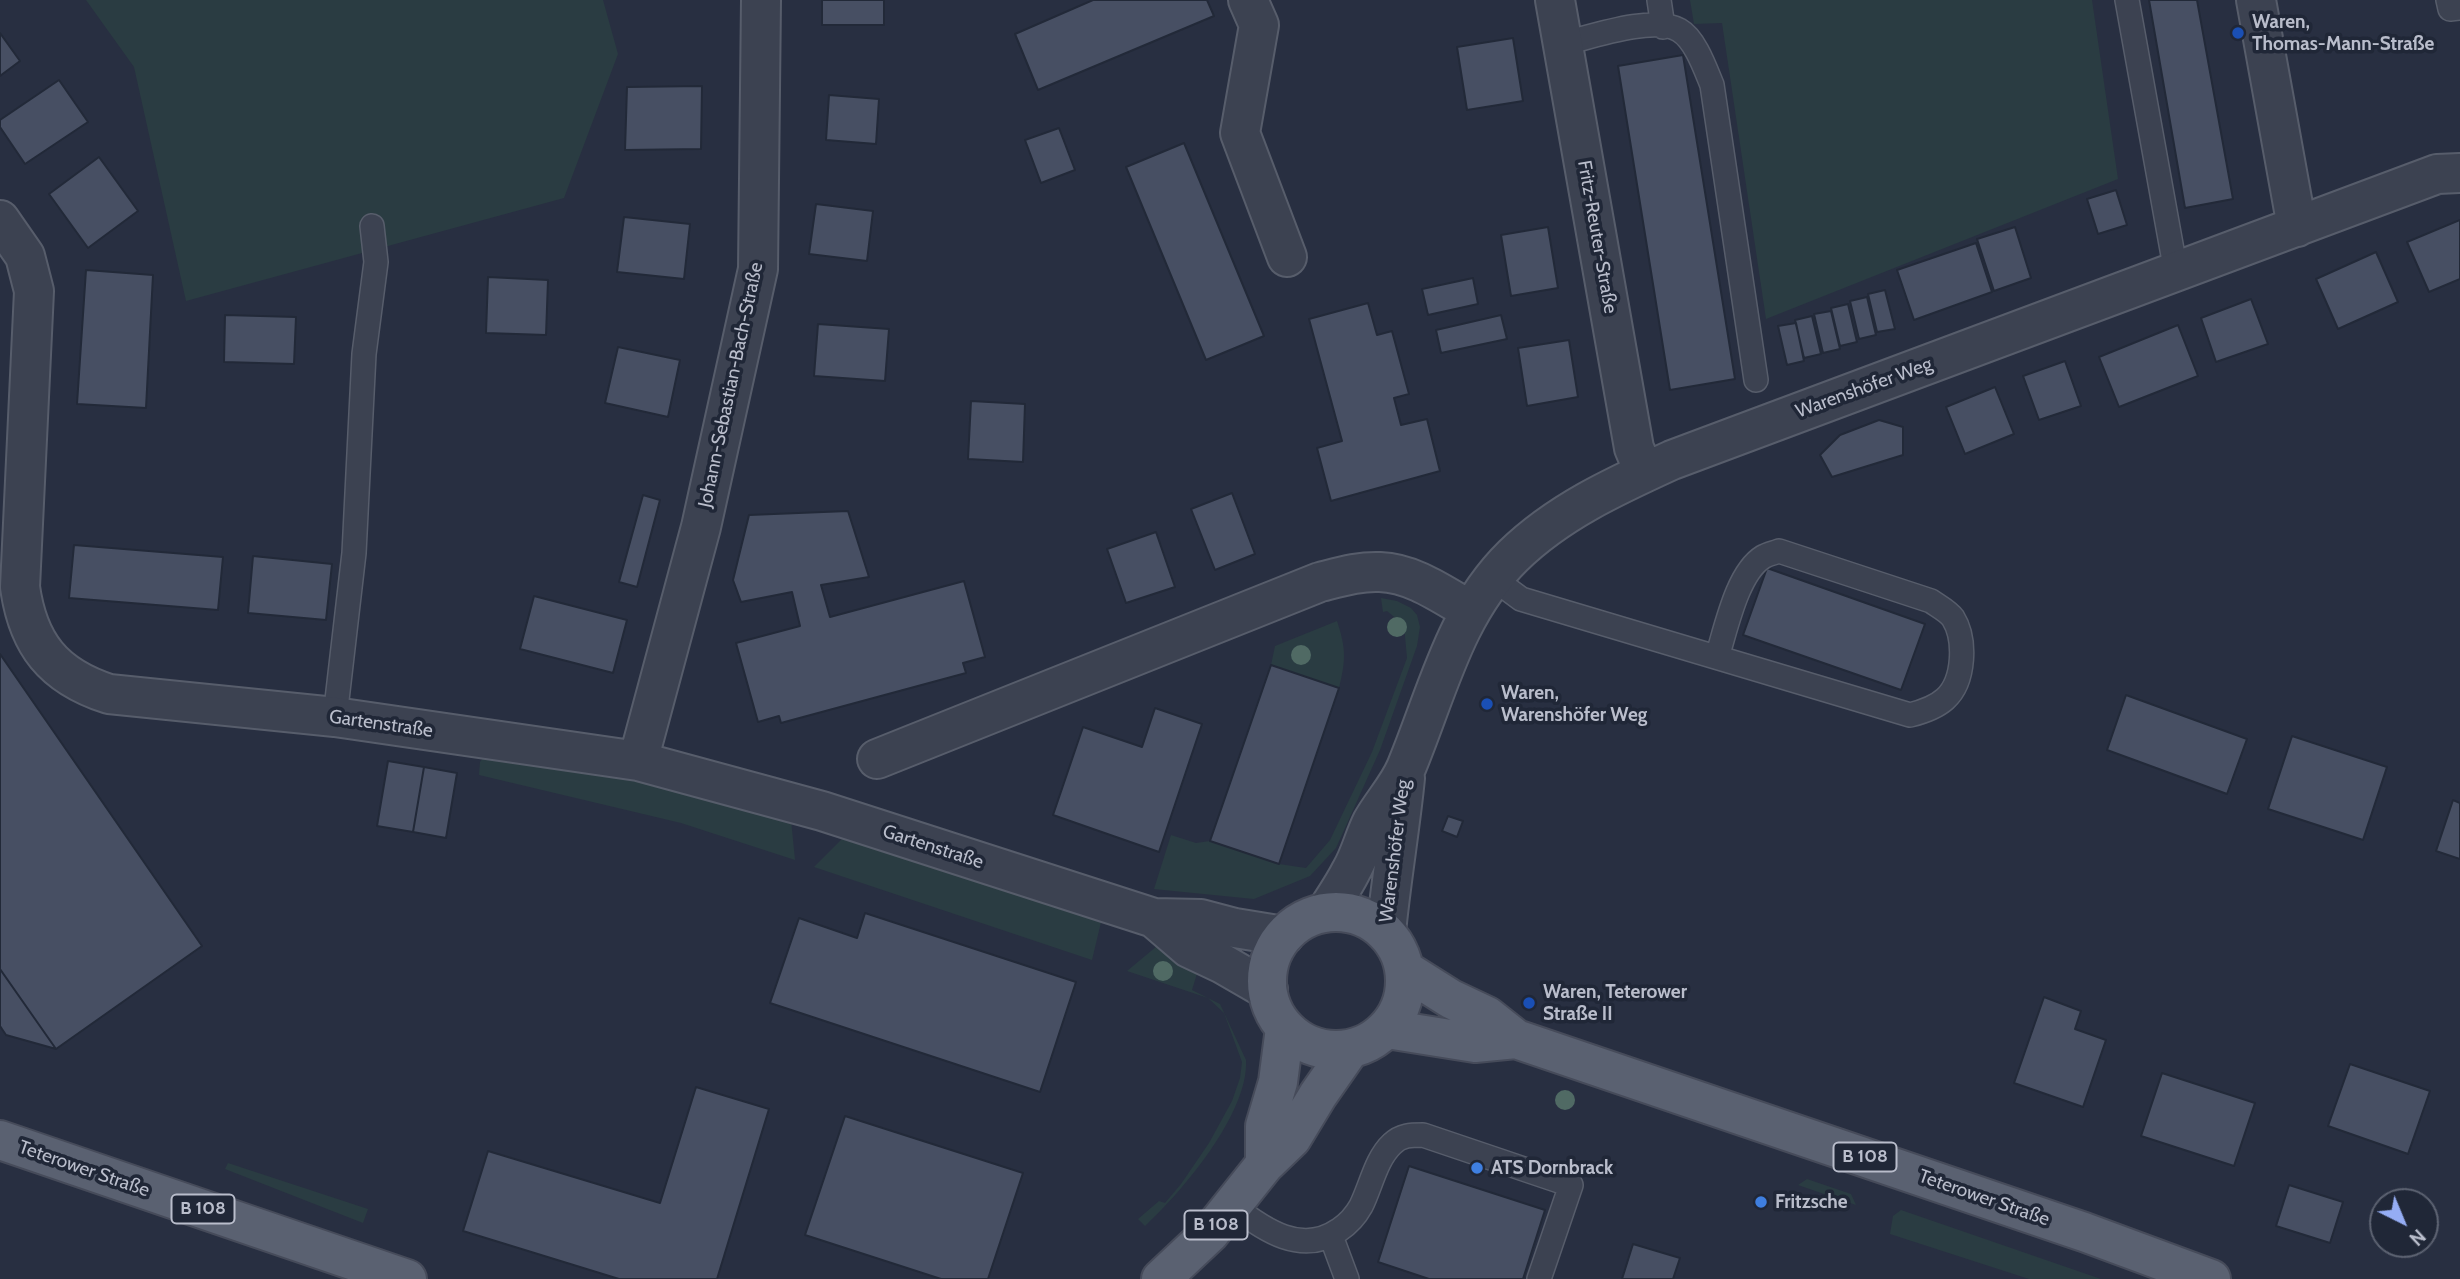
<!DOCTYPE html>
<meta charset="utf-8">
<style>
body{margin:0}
#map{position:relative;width:2460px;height:1279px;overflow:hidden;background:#282f41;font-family:Cabin,sans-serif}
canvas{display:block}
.north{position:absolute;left:2369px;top:1188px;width:70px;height:70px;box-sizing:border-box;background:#202737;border:2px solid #5d6372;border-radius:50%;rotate:137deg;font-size:19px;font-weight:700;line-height:28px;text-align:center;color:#b9bdcb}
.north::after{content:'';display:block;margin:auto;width:24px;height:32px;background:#95adf4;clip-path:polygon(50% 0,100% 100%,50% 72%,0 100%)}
</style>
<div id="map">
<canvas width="2460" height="1279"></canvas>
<div class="north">N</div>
</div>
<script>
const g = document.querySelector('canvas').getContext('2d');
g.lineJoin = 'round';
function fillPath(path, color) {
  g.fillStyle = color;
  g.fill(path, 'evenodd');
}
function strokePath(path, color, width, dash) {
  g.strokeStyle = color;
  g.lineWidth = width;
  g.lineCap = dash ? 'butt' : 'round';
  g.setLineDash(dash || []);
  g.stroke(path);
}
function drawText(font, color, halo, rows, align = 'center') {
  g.font = font + ' Cabin,sans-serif';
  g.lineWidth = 7;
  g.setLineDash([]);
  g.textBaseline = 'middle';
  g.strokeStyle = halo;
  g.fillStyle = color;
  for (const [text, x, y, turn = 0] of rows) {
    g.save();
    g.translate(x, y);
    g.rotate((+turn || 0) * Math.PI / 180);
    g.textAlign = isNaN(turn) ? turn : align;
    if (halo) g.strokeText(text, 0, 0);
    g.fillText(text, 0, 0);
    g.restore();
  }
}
const green = new Path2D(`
 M86,0H603L618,54L564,198L186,301L134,67Z
 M1690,0H2092L2118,179L1766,319L1722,23L1694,24Z
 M1381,598L1397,601L1411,608L1417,615L1420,627L1417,646L1380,750L1336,848L1310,876L1254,899L1154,889L1171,835L1196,843L1210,841L1279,864L1306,868L1330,840L1372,752L1407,658L1404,625L1387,611L1383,612Z
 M1337,621C1346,648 1346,660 1339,688L1271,665L1275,646Z
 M488,751L634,780L791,820L795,860L681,823L479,775L480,762Z
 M845,836L1102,918L1092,960L814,867Z
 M1157,946L1199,967L1192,990L1220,1004L1246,1060C1249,1113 1182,1192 1145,1226L1138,1219L1159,1201L1165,1203L1181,1184L1209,1143L1232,1101L1240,1078L1242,1062L1224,1013L1208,998L1127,971Z
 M228,1163L368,1209L363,1223L225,1169Z
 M1807,1179L1851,1194L1856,1205L1798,1185Z
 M1901,1210L2101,1279H2029L1890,1234L1893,1216Z`);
const building = new Path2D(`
 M822,0H884V25H822Z
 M1093,0H1207L1214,16L1038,90L1015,34Z
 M2149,0H2197L2233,199L2185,208Z
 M0,33L20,61L0,76Z
 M1513,38L1523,101L1467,110L1457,47Z
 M1683,55L1735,379L1670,390L1618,66Z
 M59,80L88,122L25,164L0,127V120Z
 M702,86L701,149L625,150L627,87Z
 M829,95L879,99L876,144L826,140Z
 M1059,128L1075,170L1041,183L1025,140Z
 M1184,143L1264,336L1206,360L1126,167Z
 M99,157L138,211L88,248L49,194Z
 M2116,190L2127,225L2098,234L2087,199Z
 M816,204L873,211L867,261L809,254Z
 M624,217L690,224L684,279L617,272Z
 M2460,220V279L2429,292L2407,242Z
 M1548,227L1558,288L1511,296L1501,235Z
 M2015,227L2031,278L1994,291L1977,239Z
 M1976,243L1992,292L1914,320L1897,270Z
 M2376,252L2398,302L2338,329L2316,279Z
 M86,270L153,275L146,408L77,404Z
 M488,277L548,280L546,335L486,333Z
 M1473,278L1478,304L1428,315L1422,289Z
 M1885,290L1895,329L1877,332L1868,294Z
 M1867,297L1876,335L1859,339L1850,301Z
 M2251,299L2268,344L2216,362L2201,318Z
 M1368,303L1377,335L1392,331L1409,394L1394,398L1401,425L1427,419L1440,471L1331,501L1317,448L1342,441L1309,319Z
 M1848,304L1857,342L1840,346L1831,308Z
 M1831,311L1840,349L1823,353L1814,314Z
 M225,315L296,317L294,364L224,362Z
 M1501,315L1507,339L1441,353L1436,330Z
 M1812,316L1821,354L1804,358L1795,320Z
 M1796,323L1804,361L1787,365L1778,326Z
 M818,324L889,329L885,381L814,376Z
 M2178,325L2198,376L2119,407L2099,357Z
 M1569,340L1578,397L1527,406L1518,348Z
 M618,347L680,360L668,417L605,403Z
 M2065,361L2081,406L2039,420L2023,376Z
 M1995,387L2014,434L1965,454L1946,407Z
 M971,401L1025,404L1023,462L968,459Z
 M1879,420L1903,427V455L1832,477L1820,455L1840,435Z
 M1232,493L1255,554L1215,570L1191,509Z
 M643,495L660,500L637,587L619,582Z
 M848,511L869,577L821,585L830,617L964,581L985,657L963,663L966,673L781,723L779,716L758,722L736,643L800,626L792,592L741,602L733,580L749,515Z
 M1156,532L1175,587L1126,603L1107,549Z
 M74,545L223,557L218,610L69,598Z
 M253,556L332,564L326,620L248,613Z
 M1767,568L1925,624L1901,690L1743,635Z
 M534,596L627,620L613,673L520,649Z
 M0,654L202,946L56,1049L0,969Z
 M1271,665L1339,688L1279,864L1210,841Z
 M2126,695L2247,739L2227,794L2107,750Z
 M1155,708L1202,724L1159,852L1053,815L1083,727L1142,747Z
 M2292,736L2387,767L2363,840L2268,809Z
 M388,761L424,767L413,832L377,826Z
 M424,767L457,773L446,838L413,832Z
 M2453,800L2460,803V859L2436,851Z
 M1448,816L1463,821L1457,837L1442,831Z
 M865,913L1076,982L1040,1092L770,1003L799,918L857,938Z
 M0,969L56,1049L6,1035L0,1026Z
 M2044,997L2081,1011L2075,1029L2106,1040L2083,1107L2014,1083Z
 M2350,1064L2430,1091L2408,1154L2328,1126Z
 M2162,1073L2255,1103L2234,1166L2141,1136Z
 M696,1087L769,1109L717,1279H619L463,1231L488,1151L660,1203Z
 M845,1116L1023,1173L988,1279H941L805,1235Z
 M1409,1166L1545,1210L1523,1279H1429L1378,1262Z
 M2289,1185L2343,1202L2330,1243L2276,1226Z
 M1633,1244L1680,1258L1673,1279H1622Z`);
const lane = new Path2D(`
 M1659,0L1663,27
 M2127,0L2176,272
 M2448,0L2450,9L2460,8
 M1562,44C1591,37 1653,15 1679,30C1695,39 1705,68 1712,85L1756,380
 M1494,579L1521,599L1910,715C1922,712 1935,708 1945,699C1965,681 1966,639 1953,618C1948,611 1938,606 1931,601L1779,551C1774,553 1768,554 1763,557C1737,573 1726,629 1717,657
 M335,717L354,553L364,354L376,262L372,226
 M1233,1206C1264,1230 1302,1256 1339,1230C1348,1224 1356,1215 1361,1206C1371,1186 1376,1159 1392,1144C1401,1135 1411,1135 1423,1135L1571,1185L1539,1279
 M1331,1236L1347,1279`);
const street = new Path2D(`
 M1248,0L1259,25L1240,133L1287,257
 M1555,0L1634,448L1644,472
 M2256,0L2297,227
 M0,220L25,256L34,291L20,587C28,644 53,676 109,694L335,717L638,761L822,811L1154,918
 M877,759L1320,582C1340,577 1360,571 1380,572C1413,573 1443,595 1471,611
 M638,761L701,527L758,269L761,0
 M1326,912C1335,898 1344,885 1351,871C1360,856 1364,838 1372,822C1382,804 1398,787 1406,768C1437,694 1454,614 1513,556C1558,512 1615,486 1672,460L2437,174L2460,173
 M1386,932C1391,880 1400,829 1405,778
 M1268,990L1223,964L1189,948L1154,918L1201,919L1235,928L1284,936`);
const primary = new Path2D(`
 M1267 981a69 69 0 1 1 138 0a69 69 0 1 1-138 0Z
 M1405,970L1451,999L1487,1016L1516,1039L2084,1232L2211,1279
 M1387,1029L1475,1043L1516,1039
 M0,1140L407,1279
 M1265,1164V1126L1278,1082L1285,1028
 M1161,1279L1210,1233L1265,1164L1292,1138L1318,1095L1350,1049`);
const trees = [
 [1397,627],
 [1301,655],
 [1163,971],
 [1565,1100]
];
const markers = [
 [2238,33,7,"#1a4fb4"],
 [1487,704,7,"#1a4fb4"],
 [1529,1003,7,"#1a4fb4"],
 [1477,1168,7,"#3f7fe0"],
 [1761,1202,7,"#3f7fe0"]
];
const shields = [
 [1865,1157,63],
 [203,1209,63],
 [1216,1225,63]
];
const shieldNames = [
 ["B 108",1865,1157],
 ["B 108",203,1209],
 ["B 108",1216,1225]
];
const poiNames = [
 ["Waren,",2252,22],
 ["Thomas-Mann-Straße",2252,44],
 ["Waren,",1501,693],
 ["Warenshöfer Weg",1501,715],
 ["Waren, Teterower",1543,992],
 ["Straße II",1543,1014],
 ["ATS Dornbrack",1491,1168],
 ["Fritzsche",1775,1202]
];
const streetNames = [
 ["Fritz-Reuter-Straße",1597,237,80],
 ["Johann-Sebastian-Bach-Straße",731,385,-78],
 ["Warenshöfer Weg",1864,388,-20],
 ["Gartenstraße",381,724,8],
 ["Gartenstraße",933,847,18],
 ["Warenshöfer Weg",1395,851,-83],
 ["Teterower Straße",84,1169,19],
 ["Teterower Straße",1984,1198,19]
];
fillPath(green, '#2a3c42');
fillPath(building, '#474f63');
strokePath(building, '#222938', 2);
strokePath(lane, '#575d6b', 26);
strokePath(street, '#575d6b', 42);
strokePath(primary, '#464b5a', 42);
strokePath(lane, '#3c4251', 23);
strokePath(street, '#3c4251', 38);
strokePath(primary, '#5a6171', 38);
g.fillStyle = '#506a64';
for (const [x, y] of trees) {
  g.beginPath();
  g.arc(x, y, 10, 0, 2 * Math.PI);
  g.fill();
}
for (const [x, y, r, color] of markers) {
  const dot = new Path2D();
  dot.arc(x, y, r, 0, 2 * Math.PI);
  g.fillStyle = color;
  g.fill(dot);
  strokePath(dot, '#202737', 2.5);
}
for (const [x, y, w] of shields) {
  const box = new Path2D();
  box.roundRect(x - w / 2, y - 14.5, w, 29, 5);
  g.fillStyle = '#202737';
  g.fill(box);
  strokePath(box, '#b9bdcb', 2);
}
drawText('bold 18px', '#b9bdcb', null, shieldNames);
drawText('bold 19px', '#b9bdcb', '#202737', poiNames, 'left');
drawText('19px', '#b9bdcb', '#202737', streetNames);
</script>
